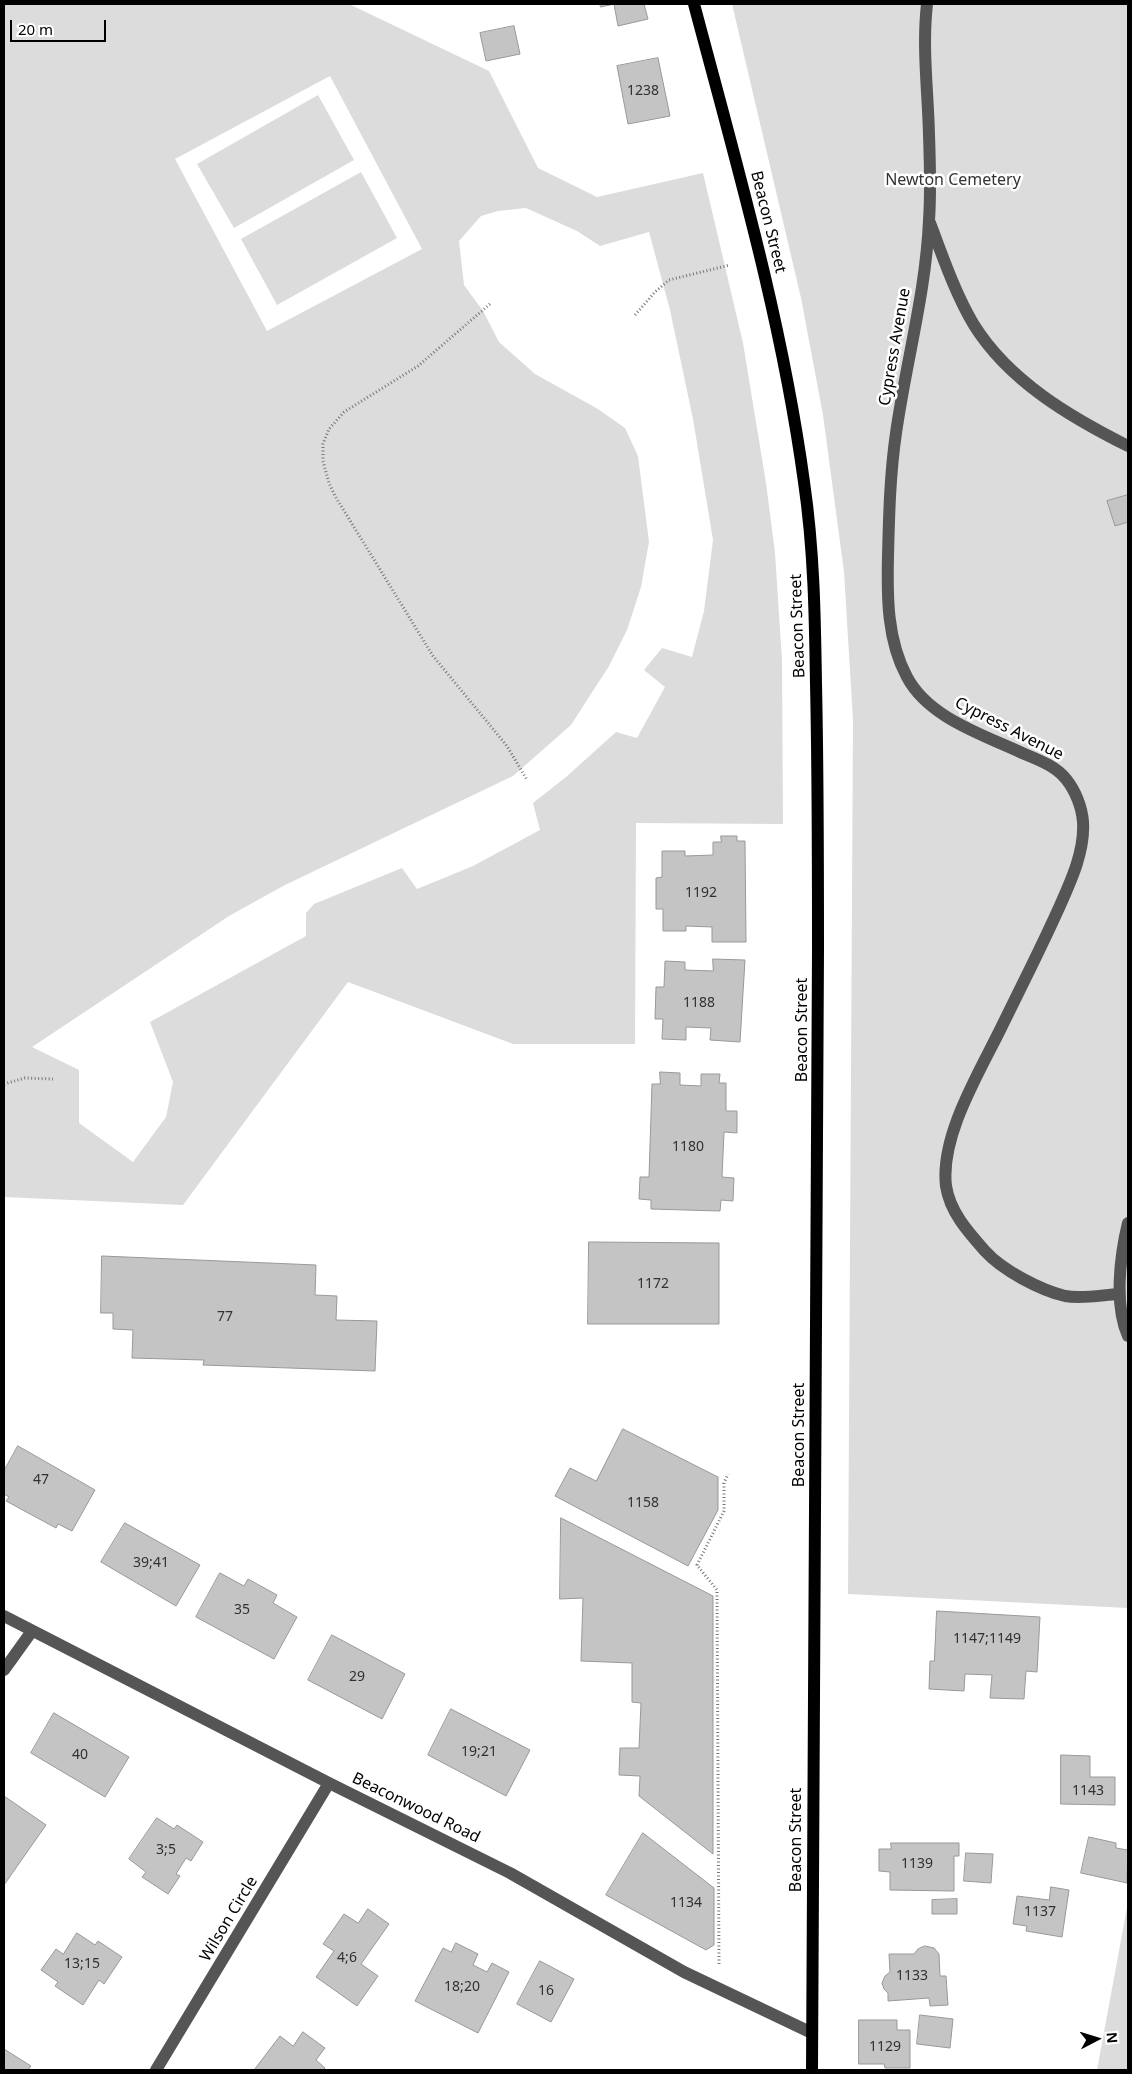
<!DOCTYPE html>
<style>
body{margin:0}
#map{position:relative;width:1132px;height:2074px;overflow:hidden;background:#fff;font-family:"Noto Sans",sans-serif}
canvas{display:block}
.frame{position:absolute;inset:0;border:5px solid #000;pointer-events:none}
.north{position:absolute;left:1072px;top:2014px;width:50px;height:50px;-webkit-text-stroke:4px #fff;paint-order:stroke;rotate:85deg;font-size:14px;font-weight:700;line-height:20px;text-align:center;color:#000}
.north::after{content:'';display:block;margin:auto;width:18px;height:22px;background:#000;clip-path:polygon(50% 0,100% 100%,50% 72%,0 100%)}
.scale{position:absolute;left:10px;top:20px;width:96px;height:22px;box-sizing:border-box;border:2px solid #000;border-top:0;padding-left:6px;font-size:15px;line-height:18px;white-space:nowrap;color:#000;-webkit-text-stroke:4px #fff;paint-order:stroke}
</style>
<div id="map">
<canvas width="1132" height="2074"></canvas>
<div class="frame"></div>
<div class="north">N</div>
<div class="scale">20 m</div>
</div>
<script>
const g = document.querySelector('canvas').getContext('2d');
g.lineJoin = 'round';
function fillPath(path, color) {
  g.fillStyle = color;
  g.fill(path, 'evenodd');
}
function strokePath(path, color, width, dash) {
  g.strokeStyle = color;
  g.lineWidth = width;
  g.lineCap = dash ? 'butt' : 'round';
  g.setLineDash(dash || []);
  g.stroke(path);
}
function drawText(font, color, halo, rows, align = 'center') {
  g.font = font + ' "Noto Sans",sans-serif';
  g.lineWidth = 5;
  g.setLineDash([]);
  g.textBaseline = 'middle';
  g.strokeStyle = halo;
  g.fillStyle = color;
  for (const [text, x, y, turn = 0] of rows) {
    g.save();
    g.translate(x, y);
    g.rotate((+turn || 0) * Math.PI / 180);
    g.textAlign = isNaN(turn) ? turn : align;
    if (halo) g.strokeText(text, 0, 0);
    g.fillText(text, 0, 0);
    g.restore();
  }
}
const green = new Path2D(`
 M4,4H349L489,71L538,168L597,197L703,173L743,343L766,483L775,553L782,660L783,824L636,823L635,1044H513L348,982L183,1205L4,1197ZM330,76L422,249L267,331L175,159ZM526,208L577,231L600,246L649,232L670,310L693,419L713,540L704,611L692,657L662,648L644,670L665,687L637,738L616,732L566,777L533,803L540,830L473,866L417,889L402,868L314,904L306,913V936L150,1022L173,1082L166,1117L133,1162L79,1123V1070L32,1047L229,916L285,885L513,776L571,725L609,666L627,630L641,587L649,542L638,456L625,428L598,409L535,374L499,342L483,311L464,285L459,241L481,216L498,211Z
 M732,4H1128V1608L848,1594L853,720L844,572L823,415L801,298Z
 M318,95L354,160L234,228L197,164Z
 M361,172L397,238L277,305L241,239Z
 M1128,1902V2070H1097Z`);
const building = new Path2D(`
 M600,4H644L648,19L618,26L614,4L601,7Z
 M514,26L520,54L486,61L480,33Z
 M658,58L670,116L628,124L617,66Z
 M1128,495V522L1115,526L1107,501Z
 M721,836H737V841H745L746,942H712V927L686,926V931H663V909H656V878L662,877V851H685V856L713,855V842H721Z
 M713,959L745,960L740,1042L710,1040L711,1028L686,1027V1040L662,1039L663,1019H655L656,987H664L665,961L685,962V970L713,971Z
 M660,1072L680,1073V1085L701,1086V1074H720L719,1083H726V1111H737V1133L724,1132L722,1177L734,1178L733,1201L721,1200L720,1211L651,1209V1200L639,1199L640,1177H649L652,1084H660Z
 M589,1242L719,1243V1324H588Z
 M102,1256L316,1265L315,1295L337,1296L336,1320L377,1321L375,1371L203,1365L204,1360L132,1358L133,1330L113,1329V1313H101Z
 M623,1429L718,1477V1510L688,1566L555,1496L570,1468L596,1481Z
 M18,1446L95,1490L72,1531L58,1524L56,1528L6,1501L9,1497L4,1494V1471Z
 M561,1518L713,1596V1854L639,1796L640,1776L619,1775L620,1748H639L641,1703L632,1702V1663L581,1661L583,1598L560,1599Z
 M125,1523L200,1565L176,1606L101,1562Z
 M220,1573L244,1586L248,1579L277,1595L273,1603L297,1617L274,1659L196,1617Z
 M937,1611L1040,1617L1037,1672L1026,1671L1024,1699L990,1698L992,1675L965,1674L964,1691L929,1689L930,1661H934Z
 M332,1635L405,1674L382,1719L308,1680Z
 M451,1709L530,1750L506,1796L428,1755Z
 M54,1713L129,1757L105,1797L31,1753Z
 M1061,1755L1090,1756V1777H1115V1805L1061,1804Z
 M4,1796L46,1825L4,1885Z
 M157,1818L174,1829L177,1825L203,1842L191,1861L186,1858L176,1874L180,1876L168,1894L142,1877L146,1872L129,1859Z
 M643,1833L714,1888V1945L706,1950L606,1895Z
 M1089,1837L1116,1843V1848L1128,1850L1127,1883L1081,1873Z
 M891,1843H959V1856H954V1891L890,1890V1872L879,1871V1849H891Z
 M966,1853L993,1854L991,1883L964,1881Z
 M1051,1887L1069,1890L1062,1937L1026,1931L1027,1926L1013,1924L1017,1896L1049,1900Z
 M957,1899V1914H932V1900Z
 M368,1909L389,1924L361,1964L378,1976L357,2006L316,1977L334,1951L323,1944L344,1914L358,1923Z
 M77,1933L95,1945L98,1941L122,1957L104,1984L99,1980L83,2005L55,1986L58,1982L41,1970L56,1949L63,1954Z
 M456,1943L478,1954L473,1965L487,1972L492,1963L509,1972L478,2033L415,2001L443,1948L451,1952Z
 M925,1946L934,1948L939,1954L940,1976H946L948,2005L930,2006L929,1998L888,2001V1993L884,1989L882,1983L885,1976L890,1972L889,1954H914L918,1949Z
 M540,1961L574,1979L551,2022L517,2004Z
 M920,2015L953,2019L950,2048L917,2044Z
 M859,2020H897V2030H910V2068H885L884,2064H859Z
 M303,2032L325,2048L316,2060L325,2068L323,2070H254L280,2036L293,2046Z
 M4,2049L31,2066L28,2070H4Z`);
const path = new Path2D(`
 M490,304L418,366L344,412L329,429L323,444V461L329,483L335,496L433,656L507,746L527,780
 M635,315L655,292L669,280L730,265
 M4,1084L25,1078L53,1079
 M719,1964L717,1590L697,1565L724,1511V1483L728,1474`);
const minor = new Path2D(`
 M927,4C922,48 928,91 929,135C930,163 931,192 929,220C926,292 906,362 896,433C890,474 889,515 888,556C887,597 887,640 907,677C928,717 981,734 1020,752C1036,759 1055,765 1066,779C1075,790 1082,807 1083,822C1085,852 1070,883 1058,910C1040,950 1020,989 1001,1028C979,1073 940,1136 946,1186C950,1212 968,1232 985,1251C1002,1270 1040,1290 1065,1296C1082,1299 1102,1295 1119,1294
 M930,223C943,257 955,293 974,325C1009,381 1070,417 1128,446
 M1128,1223C1120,1256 1114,1305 1128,1336
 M4,1616L329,1783L510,1873L684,1972L812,2033
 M4,1670L32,1631
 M156,2070L329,1783`);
const major = new Path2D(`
 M694,4C736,162 782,320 804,482C814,550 815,617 816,684C818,773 818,861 818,950L812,2070`);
const numberNames = [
 ["1238",643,91],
 ["1192",701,893],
 ["1188",699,1003],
 ["1180",688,1147],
 ["1172",653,1284],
 ["77",225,1317],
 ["47",41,1480],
 ["1158",643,1503],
 ["39;41",151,1563],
 ["35",242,1610],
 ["1147;1149",987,1639],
 ["29",357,1677],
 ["19;21",479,1752],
 ["40",80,1755],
 ["1143",1088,1791],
 ["3;5",166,1850],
 ["1139",917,1864],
 ["1134",686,1903],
 ["1137",1040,1912],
 ["4;6",347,1958],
 ["13;15",82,1964],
 ["1133",912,1976],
 ["18;20",462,1987],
 ["16",546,1991],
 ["1129",885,2047]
];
const parkNames = [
 ["Newton Cemetery",953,180]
];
const streetNames = [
 ["Beacon Street",768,222,76],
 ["Cypress Avenue",895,347,-80],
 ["Beacon Street",798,626,-92],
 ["Cypress Avenue",1009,729,27],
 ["Beacon Street",802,1030,-90],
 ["Beacon Street",799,1435,-90],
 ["Beaconwood Road",416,1808,26],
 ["Beacon Street",796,1840,-90],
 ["Wilson Circle",229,1919,-59]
];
fillPath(green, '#dcdcdc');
fillPath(building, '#c4c4c4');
strokePath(building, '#999', 1);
strokePath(path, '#777', 3, [1, 2.5]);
strokePath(minor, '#555', 12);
strokePath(major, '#000', 12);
drawText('14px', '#313131', null, numberNames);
drawText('16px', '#333', '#fff', parkNames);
drawText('16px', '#000', '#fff', streetNames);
</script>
